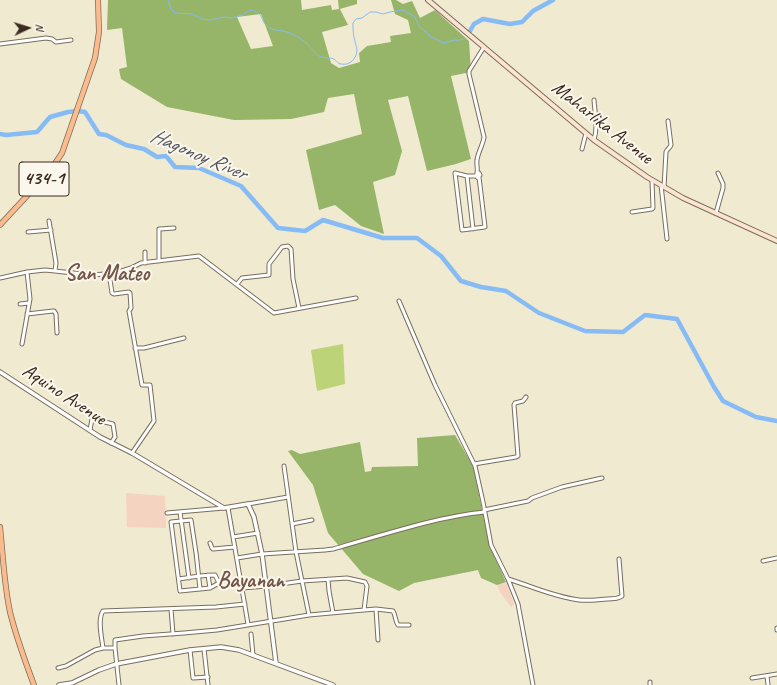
<!DOCTYPE html>
<style>
body{margin:0}
#map{position:relative;width:777px;height:685px;overflow:hidden;background:#f0ead1;font-family:Caveat,sans-serif}
canvas{display:block}
.north{position:absolute;left:8px;top:8px;width:40px;height:40px;-webkit-text-stroke:3px #fbf7ec;paint-order:stroke;rotate:86deg;font-size:11px;font-weight:700;line-height:16px;text-align:center;color:#3b2a1e}
.north::after{content:'';display:block;margin:auto;width:14px;height:18px;background:#3b2a1e;clip-path:polygon(50% 0,100% 100%,50% 72%,0 100%)}
</style>
<div id="map">
<canvas width="777" height="685"></canvas>
<div class="north">N</div>
</div>
<script>
const g = document.querySelector('canvas').getContext('2d');
g.lineJoin = 'round';
function fillPath(path, color) {
  g.fillStyle = color;
  g.fill(path, 'evenodd');
}
function strokePath(path, color, width, dash) {
  g.strokeStyle = color;
  g.lineWidth = width;
  g.lineCap = dash ? 'butt' : 'round';
  g.setLineDash(dash || []);
  g.stroke(path);
}
function drawText(font, color, halo, rows, align = 'center') {
  g.font = font + ' Caveat,sans-serif';
  g.lineWidth = 4;
  g.setLineDash([]);
  g.textBaseline = 'middle';
  g.strokeStyle = halo;
  g.fillStyle = color;
  for (const [text, x, y, turn = 0] of rows) {
    g.save();
    g.translate(x, y);
    g.rotate((+turn || 0) * Math.PI / 180);
    g.textAlign = isNaN(turn) ? turn : align;
    if (halo) g.strokeText(text, 0, 0);
    g.fillText(text, 0, 0);
    g.restore();
  }
}
const built = new Path2D(`
 M126,493L165,496L166,528L127,527Z
 M506,582L514,604L511,607L500,592L497,585Z`);
const green = new Path2D(`
 M343,344L345,384L317,391L311,350Z`);
const forest = new Path2D(`
 M108,0H301L302,10L331,5L332,10L339,9L338,0H357V4L340,9L348,25L322,32L331,63L339,68L360,62L359,53L367,46L391,42L390,36L411,33L408,20L395,14L391,0H396L403,4L412,1L420,18L435,10L469,41L471,72L451,76L471,159L456,164L427,171L408,96L388,100L402,151L395,175L373,182L384,234L361,226L335,205L319,210L306,150L362,134L354,94L328,98L324,112L291,119L234,120L167,107L121,79L119,69L127,67L122,28L107,30ZM261,14L273,46L251,49L237,17Z
 M455,435L473,466L489,544L506,582L497,585L481,578L478,570L414,583L399,591L363,574L328,533L313,485L288,451L292,450L300,454L360,442L365,472L371,471L372,467L418,466L417,438Z`);
const stream = new Path2D(`
 M168,0L171,9L175,13L192,14L202,19L211,20L224,17L232,18L242,15L250,10C265,13 259,19 267,26C272,31 281,30 287,32C293,34 299,37 304,41C310,45 313,52 319,56C324,59 330,57 334,59C337,61 338,64 341,64C350,66 357,58 357,50C357,47 355,44 355,41C353,35 353,29 353,23L356,19L362,18L370,12H376L383,14L390,12L403,10L415,17L419,26L430,36L443,43L455,40H460L464,39`);
const river = new Path2D(`
 M470,31L474,24L483,19L510,24L522,22L533,11L553,0
 M0,134L6,135L37,132L50,117L68,112L78,111L85,112L99,134L106,135L126,145L144,149L157,157L166,156L175,167L199,168L241,186L278,228L305,231L323,220L383,238H417L441,256L461,281L481,287L506,291L539,313L585,331L623,332L645,315L677,319L714,387L723,401L756,417L777,421`);
const minor = new Path2D(`
 M0,44L46,38L52,39L56,42L71,40
 M594,100C595,114 598,127 594,140
 M582,149L586,133
 M477,173H479L480,175L478,178L476,176C479,171 476,165 477,160C478,152 483,145 484,137L469,74V71L484,47
 M467,176L473,229
 M476,176H467L455,173L462,230L485,227L479,177
 M661,185L667,239
 M664,187L666,152C667,149 670,148 671,145L668,121
 M632,212L652,209L653,208L652,181
 M716,213L723,188V184L718,173
 M49,221L56,263L55,271
 M28,232L51,230
 M145,252V263
 M159,261V229H160L174,228
 M109,273L112,293L114,294L129,292L130,293L131,308L129,311L142,385H150L154,421L132,453
 M0,278L27,272L45,270L93,275L115,273L131,268L141,263L199,256L274,313L356,298
 M237,284L242,278L269,275V264L282,247L288,246L291,249L293,279L299,308
 M399,301L435,385L475,466L483,502L491,545L508,579L518,604L533,685
 M20,304L29,303
 M27,314L53,311H54L56,314L57,333
 M22,344L30,299L27,272
 M135,348H144L184,338
 M90,430L92,419L113,424L115,437L111,443
 M474,464L516,457L518,456L514,405L515,403L523,401L526,397
 M284,466L296,552L309,615
 M248,504L288,497
 M228,508L248,624
 M484,510L528,501L532,498L562,487L602,478
 M180,512L189,578
 M167,513L224,508
 M292,524L312,520
 M233,537L258,533
 M210,543L212,548L213,549L235,547
 M237,558L262,554L325,550L333,549C364,540 394,531 425,523C445,518 464,514 485,512
 M763,561L777,558
 M208,575L210,588
 M179,579C191,577 203,575 215,575L219,583L210,588L180,591L171,522L191,520C195,543 198,566 200,589
 M328,579L329,591L333,613
 M508,579C531,586 554,597 579,600C588,601 598,600 607,599C612,599 618,599 622,596L619,559
 M242,588L267,586L302,581L347,578L365,582L367,586L364,610
 M171,609L173,634
 M376,609L378,640
 M777,628V630
 M251,634L253,655
 M103,648C102,639 97,619 103,611L216,607L245,604
 M115,648L119,685
 M204,649L208,685
 M190,650L193,678L208,677
 M58,668L66,666L95,650L103,648H115V640L143,636L184,633L217,630L309,615L364,610L376,609L393,611C396,616 395,621 398,625H409
 M767,676L768,685
 M752,678L777,674
 M650,682V685`);
const tertiary = new Path2D(`
 M0,372L100,437L132,453L224,508L248,504L254,517L262,554L276,663
 M59,685L72,683L99,670L116,664L190,650L221,647L239,650L333,685`);
const secondary = new Path2D(`
 M428,0L594,140L647,177L683,198L777,241`);
const primary = new Path2D(`
 M0,225L50,171L62,153L95,58L99,32L98,0
 M0,527C3,555 4,584 10,612C16,637 25,661 34,685`);
const shields = [
 [44,179,50]
];
const shieldNames = [
 ["434-1",44,179]
];
const streetNames = [
 ["Maharlika Avenue",602,123,38],
 ["Aquino Avenue",64,395,33]
];
const waterNames = [
 ["Hagonoy River",198,155,23]
];
const quarterNames = [
 ["San Mateo",107,274],
 ["Bayanan",251,581]
];
fillPath(built, '#f4d3c0');
fillPath(green, '#bdd377');
fillPath(forest, '#96b568');
strokePath(stream, '#86bbf5', 1);
strokePath(river, '#86bbf5', 4.5);
strokePath(minor, '#7a6d5d', 5);
strokePath(tertiary, '#7a6d5d', 5.5);
strokePath(secondary, '#7a6d5d', 6);
strokePath(primary, '#7a6d5d', 6);
strokePath(minor, '#fff', 3);
strokePath(tertiary, '#fff', 3.5);
strokePath(secondary, '#fde4d1', 4);
strokePath(primary, '#fbbb8d', 4.5);
for (const [x, y, w] of shields) {
  const box = new Path2D();
  box.roundRect(x - w / 2, y - 17, w, 34, 3);
  g.fillStyle = '#fbf7ec';
  g.fill(box);
  strokePath(box, '#3b2a1e', 1);
}
drawText('bold 19px', '#3b2a1e', null, shieldNames);
drawText('20px', '#3b2a1e', '#fbf7ec', streetNames);
drawText('italic 21px', '#52565e', '#fbf7ec', waterNames);
drawText('bold 22px', '#74564a', '#fbf7ec', quarterNames);
</script>
